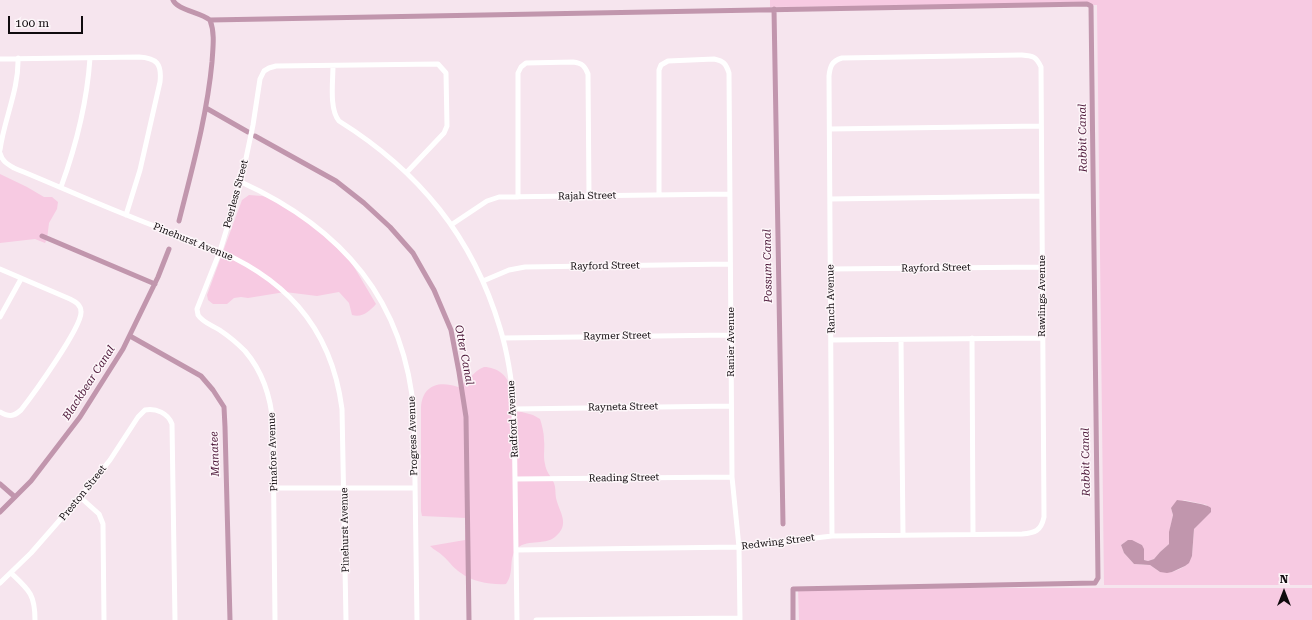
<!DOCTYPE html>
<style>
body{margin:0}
#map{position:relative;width:1312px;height:620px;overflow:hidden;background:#f6e5ee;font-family:"Roboto Serif",serif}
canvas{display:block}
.north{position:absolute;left:1264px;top:572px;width:40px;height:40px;-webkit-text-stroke:3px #fdf6f9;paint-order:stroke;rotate:0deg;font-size:11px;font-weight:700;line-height:16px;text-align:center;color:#100b0e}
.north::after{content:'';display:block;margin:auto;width:14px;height:18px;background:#100b0e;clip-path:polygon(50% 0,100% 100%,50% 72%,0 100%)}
.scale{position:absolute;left:8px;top:16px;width:75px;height:18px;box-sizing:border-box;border:2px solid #100b0e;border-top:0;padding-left:5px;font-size:12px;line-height:14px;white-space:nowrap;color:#100b0e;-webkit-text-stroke:3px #fdf6f9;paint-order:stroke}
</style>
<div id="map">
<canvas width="1312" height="620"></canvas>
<div class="north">N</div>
<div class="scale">100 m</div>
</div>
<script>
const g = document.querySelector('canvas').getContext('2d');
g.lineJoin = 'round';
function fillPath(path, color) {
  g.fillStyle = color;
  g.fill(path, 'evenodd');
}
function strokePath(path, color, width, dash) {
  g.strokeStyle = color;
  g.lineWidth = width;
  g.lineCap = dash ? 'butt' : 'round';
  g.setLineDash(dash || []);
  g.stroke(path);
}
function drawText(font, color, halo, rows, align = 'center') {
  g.font = font + ' "Roboto Serif",serif';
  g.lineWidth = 3;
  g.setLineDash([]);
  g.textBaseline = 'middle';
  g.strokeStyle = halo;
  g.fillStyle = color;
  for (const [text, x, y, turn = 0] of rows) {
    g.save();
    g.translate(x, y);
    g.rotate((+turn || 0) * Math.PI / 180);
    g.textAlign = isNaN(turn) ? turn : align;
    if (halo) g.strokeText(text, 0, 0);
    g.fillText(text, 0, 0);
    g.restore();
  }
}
const green = new Path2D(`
 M770,0H1312V585H1104L1097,5L770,7ZM1184,500L1207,505L1202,520L1194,529L1192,556L1185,566L1180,569L1172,572H1160L1150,565L1134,564L1124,553L1121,545C1130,538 1133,541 1142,545L1144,560L1148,561L1154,559L1160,552L1169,544L1170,528L1173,515L1171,508Z
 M0,174L27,187L44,197H52L58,202L57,209L49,223L47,239L45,243L35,239L0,243Z
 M249,195L262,196L271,198L287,204L297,211L350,260L376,304C369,312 362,318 352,315L349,303L339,292L317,296L285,292L248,298L241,297L234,298L227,304H213L208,300L207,295L242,200Z
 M484,367C497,367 509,376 511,390C511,393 510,397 511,400C512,404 516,408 518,411L533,415L540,419C542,425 544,433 544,440C545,448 543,456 545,464C546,472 551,476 554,483C556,488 555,493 556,498C559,512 571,524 555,537C544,546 525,538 516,550C508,559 515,572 506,584C492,585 472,582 461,573C454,569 449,561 443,556C439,552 434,550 430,546L465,540L466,518L422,516L421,511V408C422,386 438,380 458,387C469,382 473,371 484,367Z
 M798,588H1312V620H799Z`);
const water = new Path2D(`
 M1177,500C1185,501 1207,504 1211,508V512L1194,529L1192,556L1189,563L1185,566L1172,572L1167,573L1160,572L1150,565L1134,564L1124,553L1121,545L1128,540H1132L1142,545L1144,549V560L1148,561L1154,559L1160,552L1169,544V532L1173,515L1171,508Z`);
const canal = new Path2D(`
 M173,0C177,10 200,12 210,20L1087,4L1091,6L1098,578L1095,583L793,589V620
 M774,9L783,524
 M206,108L248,132
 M255,136L336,181L364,203L390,227L413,253L434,290L451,330L459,372L466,417L469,620
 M179,221C192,169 207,116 212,62C213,47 215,33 210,20
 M42,236L155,284
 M130,336L201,376L213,390L224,407L225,427L230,620
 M0,484L15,497
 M0,512L31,481L80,417L123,349L158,277L169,249`);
const street = new Path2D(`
 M0,59L139,57C157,58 162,64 160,82L140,170L126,215
 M333,66C333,81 329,109 339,121C419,171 473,237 500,328C508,354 512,382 514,409L517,620
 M830,129L1041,126
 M0,150C4,119 19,90 18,58
 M0,153C2,161 7,164 14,168C56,185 97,204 139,220C161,229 183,236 205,245C282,275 331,324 342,409L346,620
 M241,182C342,228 405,300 414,414L417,620
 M61,187C76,146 87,102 90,58
 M659,195V70L661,65L668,61L714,59C724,61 726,64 729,73L732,477L739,547L740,620
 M518,197V73L521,67L526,63L573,62C582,63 585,66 588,74L589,196
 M830,199L1041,196
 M451,225L487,201L499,197L730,194
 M0,269L70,299C76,302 81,305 81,312C82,327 32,396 21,410C13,417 9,417 0,412
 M830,269L1042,267
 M483,281L509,270L525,267L730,264
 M0,317L21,279
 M503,338L730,335
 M972,338L973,534
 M831,340L1042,338
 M901,340L903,535
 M514,409L731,406
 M515,479L732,477
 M274,488H414
 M80,497L99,514L103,524L104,620
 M516,550L739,547L832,536L1022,534C1035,533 1041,531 1044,517L1041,67C1036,56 1033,56 1021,55L842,58C832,61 830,66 829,76L832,536
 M11,573C29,590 35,594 35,620
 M0,583L31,553L80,497L110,460L138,417L145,410C156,408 168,413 172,424L175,620
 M275,620L273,425C271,398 263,372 245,351C238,344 230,337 221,331C214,326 203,323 198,315C198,314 197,310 197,309L220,251L241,182L253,125L260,79L264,71L269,68L276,66L438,64L446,73L447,126L444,133L407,172
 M536,620L740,618`);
const streetNames = [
 ["Peerless Street",236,194,-75],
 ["Rajah Street",587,196,-1],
 ["Pinehurst Avenue",193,242,22],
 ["Rayford Street",605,266,-1],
 ["Rayford Street",936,268,-1],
 ["Rawlings Avenue",1042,296,-90],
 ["Ranch Avenue",831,299,-91],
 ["Raymer Street",617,336,-1],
 ["Ranier Avenue",731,342,-90],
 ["Rayneta Street",623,407,-1],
 ["Radford Avenue",513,419,-93],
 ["Progress Avenue",413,436,-92],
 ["Pinafore Avenue",273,452,-92],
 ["Reading Street",624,478,-1],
 ["Preston Street",83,493,-51],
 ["Pinehurst Avenue",345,530,-91],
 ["Redwing Street",778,542,-7]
];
const waterNames = [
 ["Rabbit Canal",1083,138,-91],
 ["Possum Canal",768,266,-91],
 ["Otter Canal",464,355,79],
 ["Blackbear Canal",89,383,-57],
 ["Manatee",215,454,-92],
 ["Rabbit Canal",1086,462,-91]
];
fillPath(green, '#f7cae2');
fillPath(water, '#c196ad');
strokePath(canal, '#c196ad', 5);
strokePath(street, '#fff', 5);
drawText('10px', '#100b0e', '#fdf6f9', streetNames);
drawText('italic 11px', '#4c1738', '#fdf6f9', waterNames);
</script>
